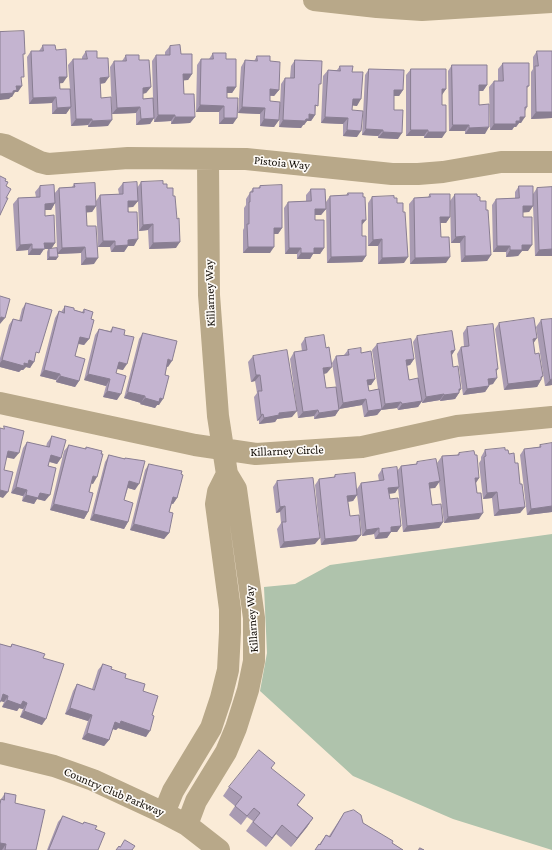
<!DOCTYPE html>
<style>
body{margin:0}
canvas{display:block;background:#faebd7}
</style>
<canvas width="552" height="850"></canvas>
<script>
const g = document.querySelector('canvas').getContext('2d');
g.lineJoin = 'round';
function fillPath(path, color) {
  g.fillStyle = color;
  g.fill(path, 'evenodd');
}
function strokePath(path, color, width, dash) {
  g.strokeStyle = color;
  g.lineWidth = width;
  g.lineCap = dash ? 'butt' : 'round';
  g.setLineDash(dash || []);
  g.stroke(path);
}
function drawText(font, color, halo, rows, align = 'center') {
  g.font = font + ' "Crimson Pro",serif';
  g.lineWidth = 3.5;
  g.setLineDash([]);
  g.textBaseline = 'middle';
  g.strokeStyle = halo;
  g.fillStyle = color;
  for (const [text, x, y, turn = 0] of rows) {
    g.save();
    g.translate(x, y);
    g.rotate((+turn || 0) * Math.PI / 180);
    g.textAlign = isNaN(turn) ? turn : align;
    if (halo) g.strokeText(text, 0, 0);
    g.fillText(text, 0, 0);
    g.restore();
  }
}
const green = new Path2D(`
 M552,534V850L453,819L353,776L260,691L267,653L264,587L295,584L330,565Z`);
const minor = new Path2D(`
 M314,0L377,7L422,10L552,2
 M0,144L5,145L40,162L48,164L128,158L246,159L392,174H418L443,172L501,162H552
 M0,403L195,445L256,454L362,447L457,426L552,417
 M0,753L54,766L93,780L164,813L187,825L219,850
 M164,813L173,791L211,728L221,698L228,670L230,632V609L216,504L218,492L227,474
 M187,825L196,801L226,752L236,728L248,690L254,661V618L236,489L227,474L218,416L209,295L208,160`);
const wall = new Path2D(`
 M43,45L56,50L63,83H59L60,89H70L68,65L73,59H82V57L86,51L97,58L105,83L100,84L101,98L108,126L88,127V125L71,126L70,108L66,114H52V103L29,104L27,57L31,51H39Z
 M170,46L181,54L192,74L188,80H184V94L195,117L190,123L171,124V121L154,122V118L150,124L136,125V113L112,114L110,67L114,61H122L126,55L139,60L151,87L146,93L143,94V99L153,98L152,61L156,55H165V52Z
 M537,51L552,118L531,119V72L533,69V57Z
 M213,53L226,59L236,87L232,93H227V98L233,124H219V112H196L197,65L201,59H209Z
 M257,56L270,61L279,90L274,96H270V101L279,120L274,127L260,126V114L238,113L241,67L245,60L254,61Z
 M295,60L318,87L315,115L311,121H307L304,125H303L301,128L279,127L281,84L285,78H290L291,66Z
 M503,63L529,86L527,88V107L525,111L521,123H519L516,127H514L512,130H490L489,87L494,81H498V69Z
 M452,65L487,85L483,91H479V105L485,134H465V131H449L448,71Z
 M340,66L352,72L357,106L352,105V110L357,137L343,136V124L321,123L323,76L328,70H337Z
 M369,69L403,90L399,96H394V110L398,139L378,138V136L362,135L365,75Z
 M411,69L446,89L442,94V138H424V136H406V75Z
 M141,182L163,184L167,188L176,248L149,249L148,230L139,231L138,201L133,207H128L134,246H128L124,252H111L110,247H98L96,201L100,195L119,194L118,189L123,183L137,188Z
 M74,184L96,206L92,212H86L87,226L94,264L81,265V253L58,254L56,260H47V252L48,249H44L40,255H28V250L16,251L13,204L18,198L36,197L35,192L40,186L54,194L59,188L72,187ZM55,203L57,248L51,249L55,243L45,216V210H51Z
 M260,186L282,228L278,234H274L270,253H243V230L244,228V208L246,205V199L253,188H258Z
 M519,186L533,194L537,188L552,187V256H535L533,206L529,212H523V217L528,251H522L518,256L506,257V252H493L492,205L496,199L515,198V192Z
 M311,189L326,209L321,215H315V220L324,248L320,254H313L310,259H297V254H285L284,208L288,202L306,201V195Z
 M348,193L362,226V236L366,256L362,262L327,263L326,202L330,196L346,195Z
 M430,194L450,217L446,223H440L441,237L446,263L410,264L409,204L414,198L428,197Z
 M455,194L477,196L480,201L491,255L487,261L461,262L460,243H451L450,201Z
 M372,197L394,198L397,203L404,263L378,264V246H368V203Z
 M26,303L35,358L30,368L26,367L23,370H21L19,372L0,367V358L9,325L13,319L19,321L22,309Z
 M65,306L74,310L82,312L84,309L91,319L89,339L84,345L78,344L75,356L79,381L75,387L56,382V380L40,376L55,318L59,311L61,312Z
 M541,320L552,385L545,386L536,327Z
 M499,323L535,354L541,380L537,387L504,390L495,329Z
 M113,327L124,335L123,370L117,369L116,373L117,400L103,397L106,386L84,380L95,335L99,329L110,331Z
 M467,327L498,369L496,372L493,384L489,385V386L485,392L463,395L457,354L461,347H464L463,333Z
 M143,333L168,367L167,366L159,405H157L155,408L140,404L141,403L124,398L139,339Z
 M417,336L455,350L452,355L453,367L461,389L459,392V393L455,399L440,401V400L422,403V401L418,407L398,410L397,408L381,410L377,415L364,417L362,405L339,409L335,416L314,419V416L298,418L290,359L294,352L302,351L301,344L305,338L327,373L324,374L326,388L336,387L332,363L336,356L344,355L348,350L361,353L375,379L371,385H368L369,391L378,389L372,350L377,344L414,359L410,365L407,366L409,380L418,378L413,342Z
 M253,356L292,417L277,419L275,422L259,424V420L257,421L254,397L257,393L255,381L251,382L248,362Z
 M52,436L61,458L57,464L49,462L48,466L45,501L37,499L34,504L22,501L23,496L11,493L23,448L27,442L46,447L47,443Z
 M69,445L85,449L86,447L93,484L91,483L89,492L88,512L84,519L50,510L64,451Z
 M540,445L552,512L527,515L520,455L524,449L539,447Z
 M485,450H505L509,454L515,463L525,507L520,513L494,516L492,498L483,499L479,463L481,460V457Z
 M459,453L479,478L476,483L479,519L444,523L439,482L435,488H430L432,505L443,522L439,528L403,532L398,488L395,493L389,494L390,499L401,526L397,532H391L387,538L375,539L374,534L362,536L357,495L353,501L348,502L350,516L361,535L356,541L321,545L315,485L319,479L333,478L335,475L357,489L361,483L379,481L378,475L382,469L397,471L401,466L416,464L417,462L439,476L437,463L442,456L457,455Z
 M109,455L124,459L125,458L135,490L128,488L124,500L128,522L124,529L90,520L105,462Z
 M149,464L177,498L173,504L172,503L169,512V533L164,539L130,530L145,470Z
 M277,481L315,544L280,548L277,529L281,523L280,512L276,513L273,487Z
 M0,644L10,647L12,644L43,658L42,725L20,717L23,709L19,708L17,711L2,707L4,702L1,701L0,703Z
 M103,664L125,678L143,691L152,715L146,737L118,728L116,730L112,729L109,740L104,746L82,739L88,721L65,714L73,691L77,684L92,689L98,670Z
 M271,768L298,805L313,818L307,827L291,847L276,834L266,847L246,831L253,821L247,817L241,825L229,815L235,806L223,796L229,787Z
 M5,793L15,803L36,850H0V801Z
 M344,813L363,823L392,843L403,850H315L326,835L329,836Z
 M63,816L83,824L84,822L95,829L98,850H47L58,822Z`);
const shadedWall = new Path2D(`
 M183,74H192L188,80L179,81Z
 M59,77H67L63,83L55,84Z
 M109,77L105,83L96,84L100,78Z
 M479,85H487L483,91H474Z
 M16,86H22L18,92H15L12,97H11L9,99L0,100V94Z
 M151,87L146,93L138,94L143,88Z
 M227,87H236L232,93H223Z
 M270,89L279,90L274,96L266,95Z
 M442,89H446L442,95Z
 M394,90H403L399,96H390Z
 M56,97L52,103L29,104L33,98Z
 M353,99H361L357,106L348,105Z
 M200,105L224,106L219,112H196Z
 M71,107L66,114H52L57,108Z
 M140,107L136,113L112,114L117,108Z
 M242,107L265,108L260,114L238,113Z
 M536,112H552V118L531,119Z
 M309,114L315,115L311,121H307L304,125H303L301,128L279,127L283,120Z
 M158,115H175L171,121L154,122Z
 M175,117H195L190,123L171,124Z
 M325,117L348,118L343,124L321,123Z
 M520,117H525L521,123H519L516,127H514L512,130H490L494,124Z
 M154,118L150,124L136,125L141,119Z
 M224,118H237L233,124H219Z
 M76,119H92L88,125L71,126Z
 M264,119L279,120L274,127L260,126Z
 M112,120L108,126L88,127L92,121Z
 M453,125H469L465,131H449Z
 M489,127L485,134H465L469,128Z
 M366,129L383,130L378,136L362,135Z
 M347,130L361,131L357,137L343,136Z
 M411,130H428L424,136H406Z
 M383,132L402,133L398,139L378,138Z
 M428,132H446L442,138H424Z
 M128,201H138L133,207L123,208Z
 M55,203L51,210H40L45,204Z
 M86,206H96L92,212L82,213Z
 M523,206H533L529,212L519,213Z
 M315,209H326L321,215H311Z
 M440,217H450L446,223H436Z
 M362,220H366L361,226Z
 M153,224L148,230L139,231L143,225Z
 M274,228H282L278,234H269Z
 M465,236L460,243H451L456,237Z
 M138,239L134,246H128L124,252H111L115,246L128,240Z
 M382,239L378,246H368L373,240Z
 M103,241H115L110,247H98Z
 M180,242L176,248L149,249L153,243Z
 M44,243H55L51,249H44L40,255H28L32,249Z
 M32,244L28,250L16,251L20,245Z
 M522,245H532L528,251H522L518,256L506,257L510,250Z
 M497,246H510L506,252H493Z
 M85,247L81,253L57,254L62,248Z
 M248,247H274L270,253H243Z
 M289,248H301L297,254H285Z
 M314,248H324L320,254H313L310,259H297L301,253Z
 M552,249V256H535L539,250Z
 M491,255L487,261L461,262L465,256Z
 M366,256L362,262L327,263L331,257Z
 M49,257H58L56,260H47Z
 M408,257L404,263L378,264L382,258Z
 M450,257L446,263L410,264L415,258Z
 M86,258H98L94,264L81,265Z
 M1,317L5,318L0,324V318Z
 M80,337L89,339L84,345L76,343Z
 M537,338L533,344V339Z
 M455,350L451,356V351Z
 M168,359L172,361L168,367L164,366Z
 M414,359L410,365L401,366L406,360Z
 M2,360L24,363L29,360L34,362L30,368L26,367L23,370H21L19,372L0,367V363Z
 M119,362L127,364L123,370L114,368Z
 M332,367L327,373L319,375L323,368Z
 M44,370L60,374L56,380L40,376Z
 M88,374L110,379L106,386L84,380Z
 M256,375H260L255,381L251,382Z
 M60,376L79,381L75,387L56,382Z
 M543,376L540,381L541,380L537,387L504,390L508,384Z
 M497,378L493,384L484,386L488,379Z
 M375,379L371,385L363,386L367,380Z
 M552,379V385L545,386L550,380Z
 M489,386L485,392L463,395L467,389Z
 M459,389H461L458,393H459L455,399L440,401L444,395Z
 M107,391L121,394L117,400L103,397Z
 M128,392L145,396L141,403L124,398Z
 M444,394L440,400L422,403L426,397Z
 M145,398H160L163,399L159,405H157L155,408L140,404Z
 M366,399L362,405L339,409L343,403Z
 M422,401L418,407L398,410L402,404Z
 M401,402L397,408L381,410L385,404Z
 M382,409L377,415L364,417L368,411Z
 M318,410L314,416L298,418L303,412Z
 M339,410L335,416L314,419L319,413Z
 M297,411L292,417L277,419L275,422L259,424L264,418L279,413Z
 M263,414L259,420L257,421L261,415Z
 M8,451L19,453L14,459L4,457Z
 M51,455L61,458L57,464L47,461Z
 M93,476L97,477L93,484L88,482Z
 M475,478H479L475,484Z
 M129,481L139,484L135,490L125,487Z
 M440,481L435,488L425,489L429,483Z
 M16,487L27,490L23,496L11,493Z
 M399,487L395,493L384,494L388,488Z
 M0,490L8,492L3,498L0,497Z
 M497,492L492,498L483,499L487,493Z
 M40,493L50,495L45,501L37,499L34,504L22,501L26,495Z
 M357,495L353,501L343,502L347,496Z
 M173,497L177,498L173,504L169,503Z
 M54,504L88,512L84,519L50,510Z
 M285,506L280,512L276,513L280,507Z
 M552,506V512L527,515L531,509Z
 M525,507L520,513L494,516L499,510Z
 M483,513L479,519L444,523L448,517Z
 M94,514L128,522L124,529L90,520Z
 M443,522L439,528L403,532L407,526Z
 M134,524L169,533L164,539L130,530Z
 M401,526L397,532H391L387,538L375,539L379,533L391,527Z
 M379,528L374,534L362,536L366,530Z
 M361,535L356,541L321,545L325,539Z
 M320,538L315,544L280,548L284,542Z
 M3,694L8,696L4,702L0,701Z
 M7,700L23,701L27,703L23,709L19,708L17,711L2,707Z
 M70,708L92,715L88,721L65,714Z
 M24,711L46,719L42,725L20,717Z
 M121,721L150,731L146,737L118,728L116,730L110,728L115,722Z
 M87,733L109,740L104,746L82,739Z
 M313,818L307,827L291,847L297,838Z
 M282,825L276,834L266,847L272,838Z
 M0,843L6,844L2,850H0Z`);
const building = new Path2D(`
 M24,31L25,54H23L24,77H21L22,86H16L17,90L13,91V93L0,94V32Z
 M43,45H55L56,50L66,49L67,77H59L60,89H70L71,107L57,108L56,97L33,98L31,51H43Z
 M180,45L181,54H192V74H183L184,94H194L195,117H175V115H158L156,55H170V46Z
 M86,51H97V58H108L109,77L100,78L101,98L111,97L112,120L92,121V119H76L73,59H87Z
 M537,51H552V112H536L535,66H538Z
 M213,53H226V59H236V87H227V98H238L237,118H224V106L200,105L201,59H213Z
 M126,55H139V60H149L151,87L143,88V99L153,98L154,118L141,119L140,107L117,108L114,61H126Z
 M257,56H270V61L280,62L279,90L270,89V101L280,102L279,120L264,119L265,108L242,107L245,60L257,61Z
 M295,60L322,61L321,84H319L318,106L315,105V115L309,114V119H306L305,121L283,120L285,78H294Z
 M503,63H529V86H527V107H525V117H520V121H516V124H494V81H503Z
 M452,65H487V85H479V105L489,104V127L469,128V125H453Z
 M340,66H353L352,72H363L361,99H353L352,110L363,111L361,131L347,130L348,118L325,117L328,70L340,71Z
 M369,69L404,70L403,90H394V110H403L402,133L383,132V130L366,129Z
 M411,69H446V89H442V105H446V132H428V130H411Z
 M0,176L6,179L5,181L8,182L6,186L11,189L6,198H8L0,215Z
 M163,181V184H167V188H173V196H175L177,219L179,218L180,242L153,243V224L143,225L141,182Z
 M137,182L138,201H128V212H137L138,239L128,240V245L115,246V241H103L100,195L123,194V183Z
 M95,183L96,206H86L87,226H96L98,258H86L85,247L62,248L59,188L75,187L74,184Z
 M54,185L55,203L45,204V216L54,215L55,243H44L45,249H32V244L20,245L18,198L40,197V186Z
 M282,185V228H274V247H248L247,224H249V202H250V192H253V188H260V186Z
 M519,186H533V206H523V217H532V245H522V250H510V246H497L496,199L519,198Z
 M552,187V249L539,250L537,188Z
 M311,189H325L326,209H315V220H324V248H314V253H301V248H289L288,202L311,201Z
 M348,193H363V197H365L366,220H362V236H366V256L331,257L330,196L348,195Z
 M430,194H450V217H440L441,237H449L450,257L415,258L414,198L430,197Z
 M455,194H477V196L480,197V201H486V210H488L491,255L465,256V236L456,237Z
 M394,196V198H397V203H403V212H405L408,257L382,258V239L373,240L372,197Z
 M57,248L58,257H49V249Z
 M0,296L10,299L5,318L1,317L0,319Z
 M26,303L52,310L39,353L36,352L34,362L29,360L28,364L24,363V366L2,360L13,319L21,321Z
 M65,306L74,308V310L84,313V309L93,312L91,319L94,320L89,339L80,337L75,356L85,359L79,381L60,376V374L44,370L59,311L64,313Z
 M534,318L537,338L533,339L535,354L539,353L543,376L541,377V380L508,384L499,323Z
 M552,319V379L550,380L541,320Z
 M493,324L498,369H496L497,378L488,379L489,386L467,389L461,347L469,346L467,327Z
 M113,327L125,330L124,335L134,337L127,364L119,362L116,373L126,376L121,394L107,391L110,379L88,374L99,329L111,332Z
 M452,331L455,350L451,351L453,367L458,366L461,389H459V393L444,395V394L426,397L417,336Z
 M143,333L177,341L172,361L168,359L165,375L169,376L163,399L160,398L159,402L145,398V396L128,392Z
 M324,335L326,348L329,347L332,367L323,368L326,388L336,387L339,410L319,413L318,410L303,412L294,352L307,350L305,338Z
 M411,339L414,359L406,360L409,380L418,378L422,401L402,404L401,402L385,404L377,344Z
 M361,348V353L371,351L375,379L367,380L369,391L379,389L382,409L368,411L366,399L343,403L336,356L349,355L348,350Z
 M287,350L297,411L279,413V415L264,418L263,414L261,415L258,391H262L260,375H256L253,356Z
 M4,426L24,431L19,453L8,451L4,470L13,472L8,492L0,490V428L4,429Z
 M52,436L66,440L61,458L51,455L48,466L56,468L50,495L40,493L38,498L26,495L27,490L16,487L27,442L49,447Z
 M552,443V506L531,509L524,449L541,447L540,445Z
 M69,445L86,449V447L102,451L101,454H103L97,477L93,476L89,492L93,493L88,512L54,504Z
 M505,448V450H508L509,454L514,453L515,463H518L520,484H522L525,507L499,510L497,492L487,493L484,457L486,456L485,450Z
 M474,451L475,455H477L479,478H475L477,493H481L483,513L448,517L442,456L459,455V453Z
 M109,455L125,459V458L145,461L139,484L129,481L124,500L133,503L128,522L94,514Z
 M436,459L440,481L429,483L432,505L441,504L443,522L407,526L401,466L417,464V462Z
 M149,464L182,471L181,474L183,475L177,498L173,497L169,512L173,513L169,533L134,524Z
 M397,467L399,487L388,488L390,499L398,498L401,526L391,527V532L379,533V528L366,530L361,483L384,480L382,469Z
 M355,473L357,495L347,496L350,516L359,515L361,535L325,539L319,479L335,477V475Z
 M313,478L320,538L284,542L282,522H286L285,506L280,507L277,481Z
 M0,644L11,647L12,644L36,651L45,654L43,658L64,664L46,719L24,711L27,703L23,701L21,705L7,700L8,696L3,694L1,701H0Z
 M103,664L112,667L111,669L126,674L125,678L145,684L143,691L158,696L152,715L154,716L150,731L121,721L120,724L115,722L109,740L87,733L92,715L70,708L77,684L94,690Z
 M259,750L275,763L271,768L305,795L297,805L313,818L297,838L282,825L272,838L253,822L260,813L254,808L247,816L235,806L242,797L229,787Z
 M5,793L16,795L15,803L45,810L36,850H5L6,844L0,843V804L1,799L4,800Z
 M354,810L361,815L363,823L393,841L392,843L403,850H315L319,844L320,845L326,835L330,837L344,813Z
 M63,816L83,824L84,822L97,826L95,829L105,833L98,850H49Z
 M125,840L135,846L132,850H116L119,846L120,847Z
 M420,848L424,850H419Z`);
const streetNames = [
 ["Pistoia Way",282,163,6],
 ["Killarney Way",210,293,-92],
 ["Killarney Circle",287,451,-2],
 ["Killarney Way",252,619,-94],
 ["Country Club Parkway",114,792,23]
];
fillPath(green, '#afc3ac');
strokePath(minor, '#b8a889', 22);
fillPath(wall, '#a99bb3');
fillPath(shadedWall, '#897e92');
fillPath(building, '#c4b4d0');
strokePath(building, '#897e92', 1);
drawText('12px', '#100b05', '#fdfaf6', streetNames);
</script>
